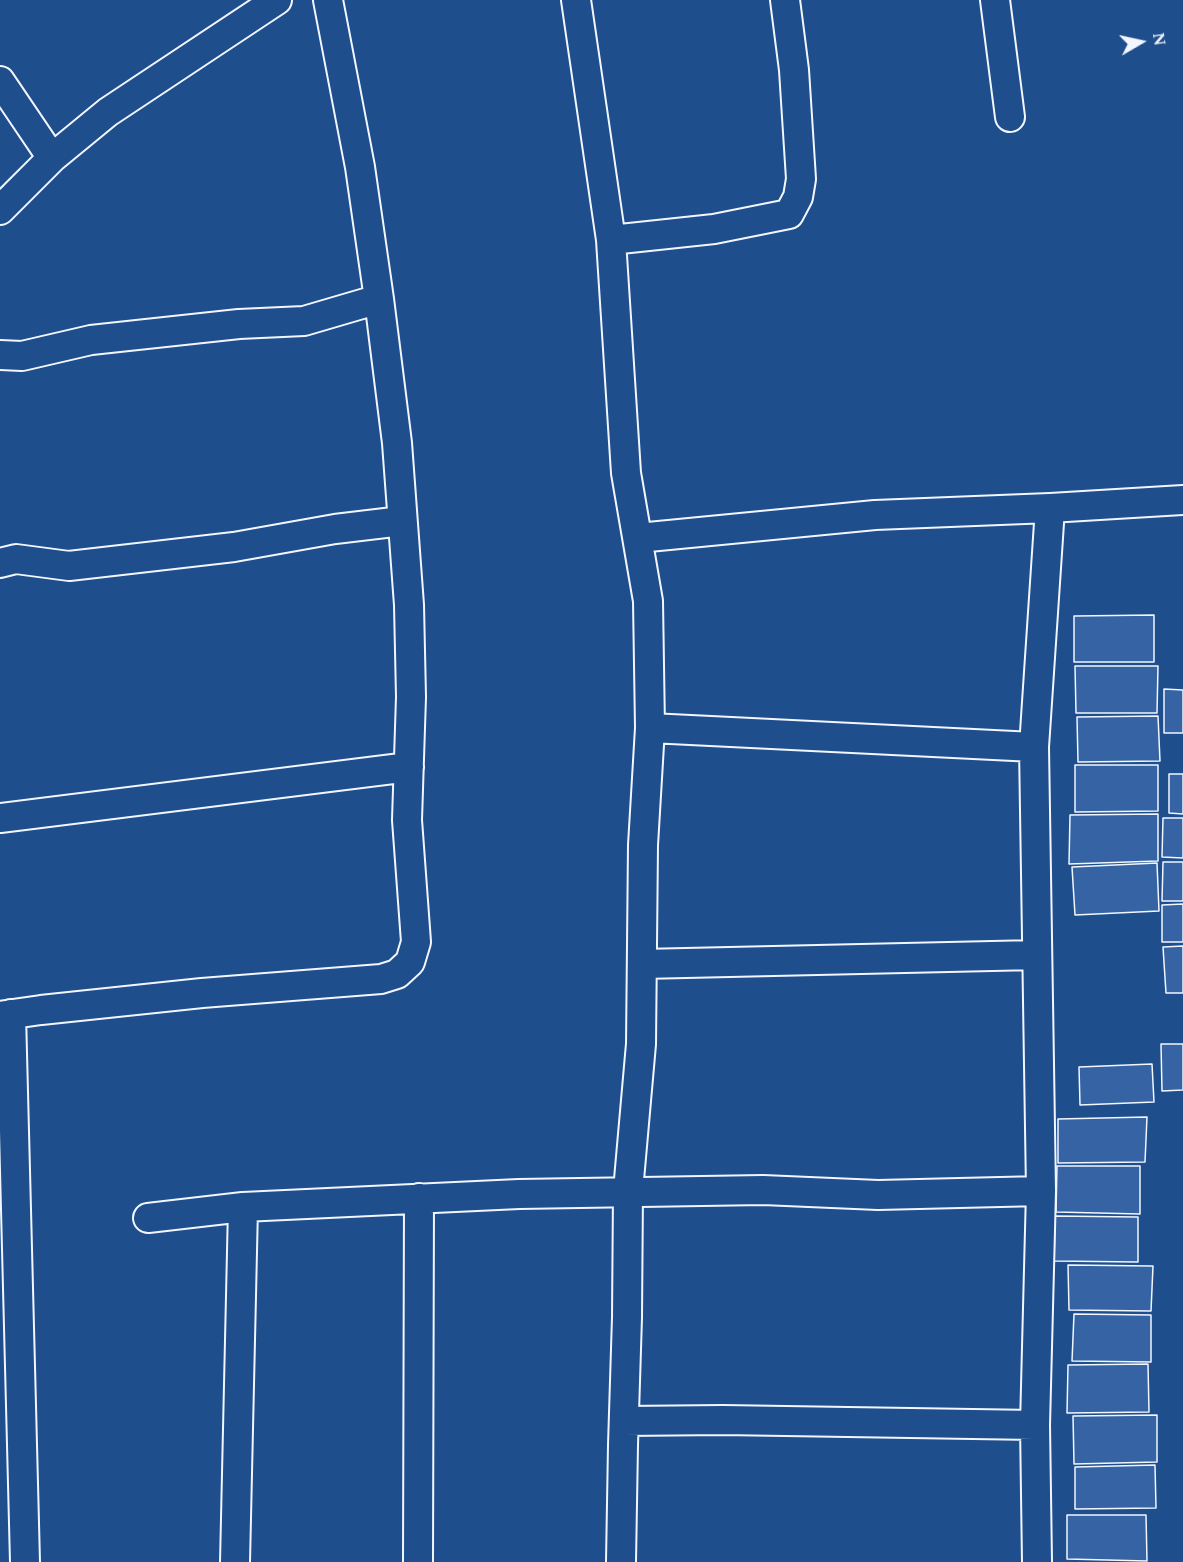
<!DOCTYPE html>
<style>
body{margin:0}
#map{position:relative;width:1183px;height:1562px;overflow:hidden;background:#1f4e8c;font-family:Spectral,serif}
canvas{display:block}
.north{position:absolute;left:1111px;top:12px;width:60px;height:60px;-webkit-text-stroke:4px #1f4e8c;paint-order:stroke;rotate:81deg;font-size:16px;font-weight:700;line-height:24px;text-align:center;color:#f2f6ff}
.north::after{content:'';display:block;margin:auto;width:21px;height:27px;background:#f2f6ff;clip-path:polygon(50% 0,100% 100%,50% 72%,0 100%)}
</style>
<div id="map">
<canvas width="1183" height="1562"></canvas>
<div class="north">N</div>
</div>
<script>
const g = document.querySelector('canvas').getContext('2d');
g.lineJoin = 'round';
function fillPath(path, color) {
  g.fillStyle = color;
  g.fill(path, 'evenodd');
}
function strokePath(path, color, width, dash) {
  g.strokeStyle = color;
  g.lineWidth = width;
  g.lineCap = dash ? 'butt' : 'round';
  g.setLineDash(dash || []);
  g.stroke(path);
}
const building = new Path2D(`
 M1154,615V662H1074V616Z
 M1075,666H1158L1157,713H1076Z
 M1164,689L1183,690V733H1164Z
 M1158,716L1160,761L1078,762L1077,717Z
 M1075,765H1158V811L1075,812Z
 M1169,774H1183V814L1169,813Z
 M1158,814V861L1069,864L1070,815Z
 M1163,818H1183V858L1162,857Z
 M1163,862H1183V901H1162Z
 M1157,863L1159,911L1075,915L1072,867Z
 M1183,904V942H1162V905Z
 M1183,946V993H1166L1163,947Z
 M1161,1044H1183V1090L1162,1091Z
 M1152,1064L1154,1102L1080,1105L1079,1067Z
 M1147,1117L1145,1162L1058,1163V1119Z
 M1057,1166H1140V1214L1056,1212Z
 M1055,1216L1138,1217V1262L1054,1261Z
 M1068,1265L1153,1266L1151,1311L1069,1310Z
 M1074,1314L1151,1315V1362L1072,1361Z
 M1148,1364L1149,1412L1067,1413L1068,1365Z
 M1157,1415V1462L1074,1464L1073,1416Z
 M1155,1465L1156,1508L1075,1509V1467Z
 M1067,1515H1146L1147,1561L1067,1559Z`);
const minor = new Path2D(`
 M576,0L611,240L626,473L648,601L650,728L643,845L641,1044L628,1191L627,1317L623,1445L621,1562
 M995,0L1010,117
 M0,81L52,158L0,210
 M52,158L108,112L277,0
 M611,240L714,229L789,214L798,197L801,179L794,70L785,0
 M0,355L22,356L91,340L239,324L304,321L379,299
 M638,538L875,515L1050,508L1183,500
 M0,563L16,559L69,566L234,547L335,529L402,521
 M650,728L1034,747
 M0,818L409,767
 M642,964L1036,955
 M11,1014L25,1562
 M0,1016L41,1010L202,993L381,979L397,974L410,962L416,942L407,820L411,697L409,605L397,443L379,299L360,167L328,0
 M148,1218L243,1207L519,1194L763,1190L878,1195L1041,1191
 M624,1421L723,1420L1035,1425
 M235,1562L243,1207
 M418,1562L419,1198
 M1037,1562L1035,1425L1041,1191L1034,747L1050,508`);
fillPath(building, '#3563a3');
strokePath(building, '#f2f6ff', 1.5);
strokePath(minor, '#f2f6ff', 32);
strokePath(minor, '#1f4e8c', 28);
</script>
